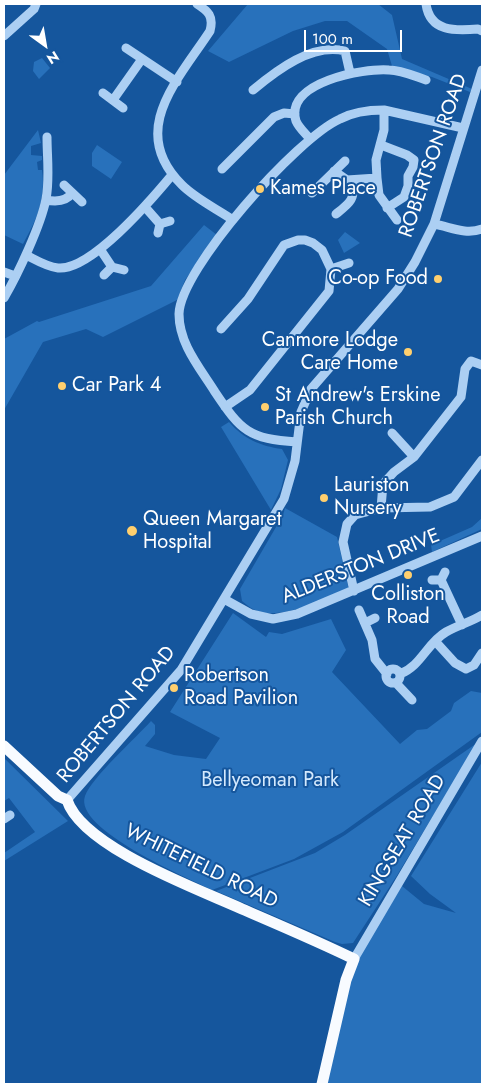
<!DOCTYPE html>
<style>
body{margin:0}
#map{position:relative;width:486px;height:1088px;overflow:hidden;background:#15569d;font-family:Jost,sans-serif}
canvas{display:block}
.frame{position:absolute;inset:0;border:5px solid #fff;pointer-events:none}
.north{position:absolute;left:20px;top:20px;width:50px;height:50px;-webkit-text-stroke:4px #15569d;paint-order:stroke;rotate:148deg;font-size:14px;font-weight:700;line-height:20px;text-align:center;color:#fff}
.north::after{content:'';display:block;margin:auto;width:18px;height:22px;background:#fff;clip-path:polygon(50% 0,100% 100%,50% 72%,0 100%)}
.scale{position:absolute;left:304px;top:30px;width:98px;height:22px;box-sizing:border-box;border:2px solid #fff;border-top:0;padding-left:6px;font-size:15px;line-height:18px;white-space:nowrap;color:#fff;-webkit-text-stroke:4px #15569d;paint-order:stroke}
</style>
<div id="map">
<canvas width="486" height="1088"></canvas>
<div class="frame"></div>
<div class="north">N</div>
<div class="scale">100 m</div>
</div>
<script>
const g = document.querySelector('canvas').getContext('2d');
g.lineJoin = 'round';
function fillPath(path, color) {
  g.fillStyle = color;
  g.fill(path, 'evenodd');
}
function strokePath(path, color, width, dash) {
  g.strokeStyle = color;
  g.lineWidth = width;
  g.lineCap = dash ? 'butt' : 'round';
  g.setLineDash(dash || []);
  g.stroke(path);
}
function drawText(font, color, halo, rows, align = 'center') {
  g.font = font + ' Jost,sans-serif';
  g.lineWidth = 4;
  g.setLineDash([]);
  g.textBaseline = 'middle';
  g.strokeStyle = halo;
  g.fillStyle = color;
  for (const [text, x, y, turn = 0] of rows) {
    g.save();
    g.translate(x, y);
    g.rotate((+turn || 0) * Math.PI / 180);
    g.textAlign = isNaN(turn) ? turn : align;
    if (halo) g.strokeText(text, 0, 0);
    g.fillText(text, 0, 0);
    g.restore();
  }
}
const green = new Path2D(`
 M248,4H378L392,15L402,59L472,89L470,92L432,77L392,66L387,49L347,21H325L293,31L229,62L208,51Z
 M42,58L50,68L39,79L33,71L34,62Z
 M38,130L41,143L31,146V155L42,156V160L37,162L38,170H42C46,199 37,219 23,244L4,235V175Z
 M97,145L122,162L111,179L92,166V153Z
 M204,225L217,235L185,280L177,300L103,337L86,329L43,342L4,410V339L37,321L39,322L151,286Z
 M345,232L360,243L344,253L338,240Z
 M229,422C244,439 260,446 282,449L288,460L281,489L271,510L221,427Z
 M285,508L337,537L349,590C326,598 278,622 255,610C250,608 246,604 242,601L240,589L283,515Z
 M482,518V529L432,552L431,545L472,527Z
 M233,613L266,637L269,632L282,634L331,619L346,650L332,672L400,744L417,730L427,729L451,711L454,703L471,691L482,693V732L343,832L294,859L212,890C188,878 73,829 85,796C92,777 136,738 151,721L155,725V734L145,746L174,755L206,759L220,738L170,712Z
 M477,743L396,877L353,943L342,944L335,942L216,891L315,853L345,835Z
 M4,758L68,821L4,861V853L35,832L9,798L4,801Z
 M482,762V1084H326L352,973L366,944L402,886L424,904L456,913L430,894L411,876Z`);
const minor = new Path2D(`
 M197,4C208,11 214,16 210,31C178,80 127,131 182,185C196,199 217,209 233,220
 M426,4C430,32 455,31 478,29L482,31
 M4,36L34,9L36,4
 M126,48L177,82
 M253,90C277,70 312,43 345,51L350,73
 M103,93L123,108
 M113,100L142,59
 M384,110V130L376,160L377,178L379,195L397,220
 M310,139C305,133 299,128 296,121C284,82 364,68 389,70C401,70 414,76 426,80
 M381,145L407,155L414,160L413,167L408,176V186L404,197L387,208
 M222,169L274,117L284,113L295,114
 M334,171L347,180L377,178
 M64,185L82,202
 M312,193L345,161
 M46,200C56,202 66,202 72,193
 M145,207L160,224
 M336,214C350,203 355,200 353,181
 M434,224C451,227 465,235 482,229
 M158,233L160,224L170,221
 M100,249L112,267
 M26,255C36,260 47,267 58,268C91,271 152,199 172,175
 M331,269L349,263
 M4,272L15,276
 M104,275L112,267L124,270
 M4,298C18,274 41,225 46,199C50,179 47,157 47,137
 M221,329L248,299L284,245L298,240H305L313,243L322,250L331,269L329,291L250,390L225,407
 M392,433L414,457
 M297,442C249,439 241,431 215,392C200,368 179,344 179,314C180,269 297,138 340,119C353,112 369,110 384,110L463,128
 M381,508L383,484L394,472L414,457L461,397L465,369L471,361L482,365
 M432,580H441L445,572
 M441,580L462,625
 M354,591L343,542L347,524L355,515L381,508L430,507L454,497L482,460
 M224,599L251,614L273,619L297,614L482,536
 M359,610L372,640L375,659L387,674
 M365,623L375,618
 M435,641L455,663L466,669L474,665L482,653
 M386 676a7 7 0 1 1 14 0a7 7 0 1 1-14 0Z
 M400,674C421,666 427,643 446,632C458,625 471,622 482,615
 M396,683L412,700
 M67,800L181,670L284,499L295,461L301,412L311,389L398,289L415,262L434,224L482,70
 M4,819L10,815
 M354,959L482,741`);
const major = new Path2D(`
 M4,746L58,796L67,800C82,847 198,889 242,909C279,925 317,941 354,959L346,980L322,1084`);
const markers = [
 [260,189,5,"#ffcf6e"],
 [438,279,5,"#ffcf6e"],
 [408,352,5,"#ffcf6e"],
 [62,386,5,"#ffcf6e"],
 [265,407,5,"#ffcf6e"],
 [324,498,5,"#ffcf6e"],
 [132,531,6,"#ffcf6e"],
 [408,575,5,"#ffcf6e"],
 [174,688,5,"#ffcf6e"]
];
const streetNames = [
 ["ROBERTSON ROAD",434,156,-71],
 ["ALDERSTON DRIVE",361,567,-22],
 ["ROBERTSON ROAD",117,715,-50],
 ["KINGSEAT ROAD",403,841,-59],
 ["WHITEFIELD ROAD",201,867,26]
];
const poiNames = [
 ["Kames Place",270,189],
 ["Co-op Food",428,279,"right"],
 ["Canmore Lodge",398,341,"right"],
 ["Care Home",398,364,"right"],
 ["Car Park 4",72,386],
 ["St Andrew's Erskine",275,396],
 ["Parish Church",275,419],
 ["Lauriston",334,486],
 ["Nursery",334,509],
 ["Queen Margaret",143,520],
 ["Hospital",143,543],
 ["Colliston",408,595,"center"],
 ["Road",408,618,"center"],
 ["Robertson",184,676],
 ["Road Pavilion",184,699]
];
const parkNames = [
 ["Bellyeoman Park",270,781]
];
fillPath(green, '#2871bb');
strokePath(minor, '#accff3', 9);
strokePath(major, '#f8fbff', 11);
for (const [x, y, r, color] of markers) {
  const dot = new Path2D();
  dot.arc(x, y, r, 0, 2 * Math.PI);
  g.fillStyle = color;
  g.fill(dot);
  strokePath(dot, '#15569d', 2);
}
drawText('20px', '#fff', '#15569d', streetNames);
drawText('20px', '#fff', '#15569d', poiNames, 'left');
drawText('20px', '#d4e9fd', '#15569d', parkNames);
</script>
